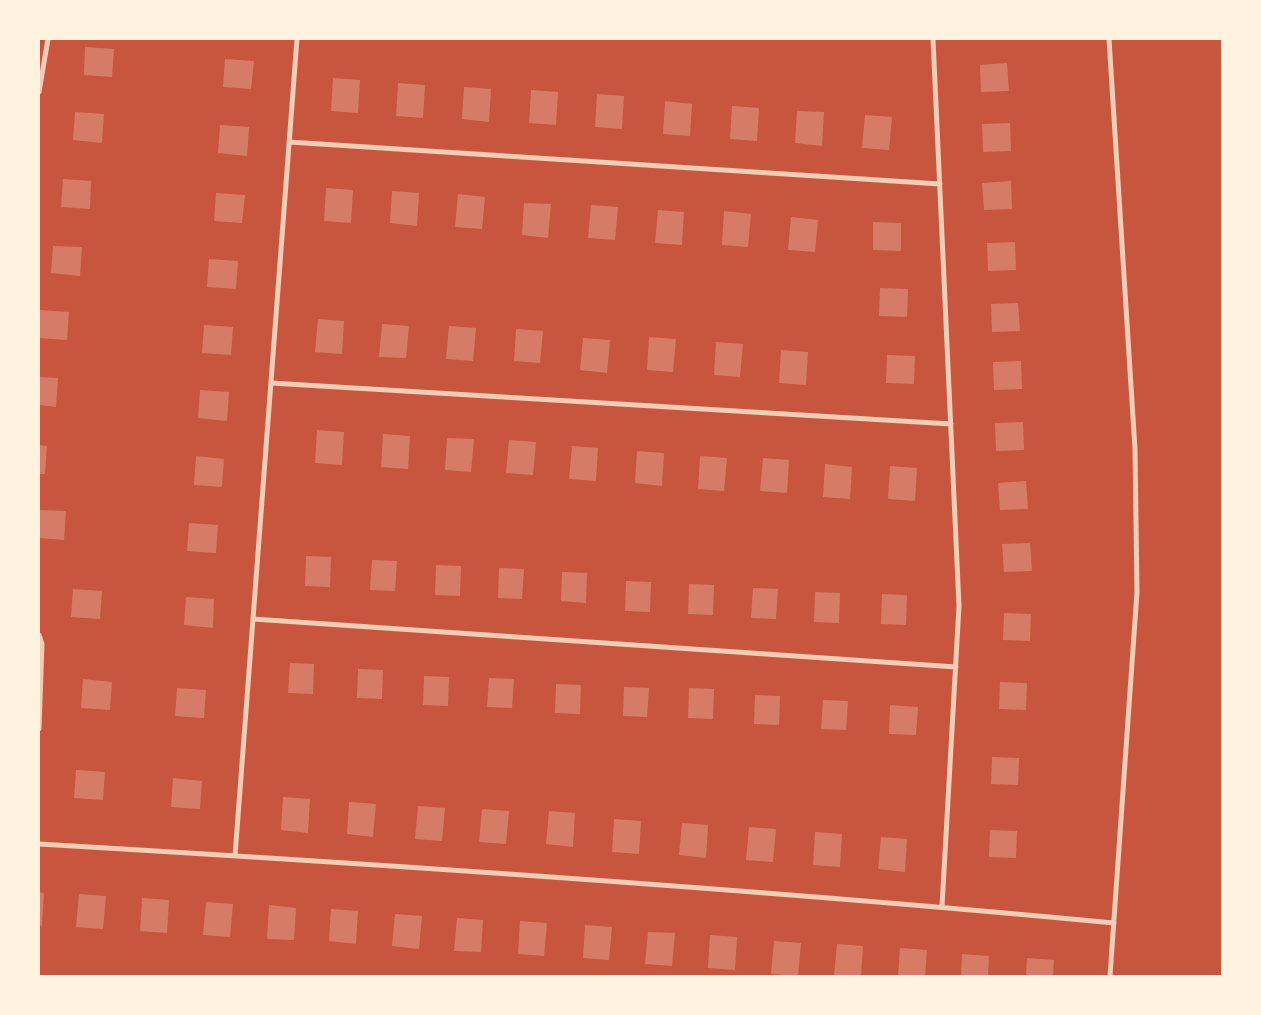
<!DOCTYPE html>
<style>
body{margin:0}
#map{position:relative;width:1261px;height:1015px;overflow:hidden;background:#c8553d;font-family:"Fira Sans",sans-serif}
canvas{display:block}
.frame{position:absolute;inset:0;border:40px solid #fff3e0;pointer-events:none}
</style>
<div id="map">
<canvas width="1261" height="1015"></canvas>
<div class="frame"></div>
</div>
<script>
const g = document.querySelector('canvas').getContext('2d');
g.lineJoin = 'round';
function fillPath(path, color) {
  g.fillStyle = color;
  g.fill(path, 'evenodd');
}
function strokePath(path, color, width, dash) {
  g.strokeStyle = color;
  g.lineWidth = width;
  g.lineCap = dash ? 'butt' : 'round';
  g.setLineDash(dash || []);
  g.stroke(path);
}
const building = new Path2D(`
 M85,47L114,49L112,77L84,75Z
 M225,59L254,61L251,89L223,87Z
 M1007,63L1009,91L981,92L980,65Z
 M333,78L360,80L358,113L331,111Z
 M398,83L425,85L423,118L396,116Z
 M464,87L491,89L489,122L462,119Z
 M531,90L558,92L556,125L529,123Z
 M597,94L624,96L622,129L595,127Z
 M665,101L692,104L690,136L663,134Z
 M732,106L759,108L757,141L730,139Z
 M797,111L824,112L822,146L795,143Z
 M75,112L104,114L102,143L73,140Z
 M865,115L892,117L889,150L862,148Z
 M1010,123L1011,151L983,152L982,124Z
 M220,125L249,127L247,156L218,153Z
 M63,179L91,181L90,209L61,207Z
 M1011,181L1012,209L984,210L982,183Z
 M326,188L353,190L351,223L324,221Z
 M392,191L419,193L417,226L390,223Z
 M216,193L245,195L242,223L214,221Z
 M458,194L485,197L482,229L455,227Z
 M524,203L551,204L548,238L522,235Z
 M591,205L618,207L615,240L588,238Z
 M658,210L684,212L682,245L655,243Z
 M724,211L751,214L748,247L722,245Z
 M791,217L818,220L815,252L788,250Z
 M873,222L901,223V251L873,250Z
 M1015,242L1016,270L988,271L987,243Z
 M53,246L82,247L80,276L51,273Z
 M209,259L238,261L236,289L207,287Z
 M880,288L908,289L907,317L879,316Z
 M1018,303L1020,331L992,332L991,304Z
 M40,310L69,312L67,340L39,338Z
 M318,319L344,321L342,354L315,352Z
 M382,324L409,326L406,358L379,357Z
 M204,325L233,327L231,355L202,353Z
 M449,326L476,328L473,361L446,359Z
 M516,329L543,331L540,363L514,361Z
 M649,337L676,339L673,372L647,370Z
 M583,338L610,340L607,373L580,370Z
 M716,342L743,344L740,377L714,375Z
 M781,350L808,352L806,385L779,383Z
 M887,355L915,356L914,384L886,383Z
 M1021,361L1022,389L994,390L993,362Z
 M39,377L58,378L56,407L39,405Z
 M200,390L229,392L227,421L198,418Z
 M1023,422L1024,450L996,451L995,423Z
 M317,430L344,432L342,465L315,463Z
 M383,434L410,436L408,469L381,467Z
 M447,438L474,439L471,472L445,470Z
 M509,440L536,442L533,475L506,473Z
 M39,445L47,446L45,474H39Z
 M572,446L598,448L596,481L569,479Z
 M637,451L664,453L662,486L635,483Z
 M196,456L224,459L222,487L194,485Z
 M700,456L727,458L724,491L698,489Z
 M763,458L789,460L787,493L760,491Z
 M825,464L852,467L850,499L823,497Z
 M890,466L917,468L915,501L888,499Z
 M1026,481L1028,509L1000,510L998,483Z
 M39,510L66,511L64,540L39,538Z
 M189,523L218,525L216,553L187,551Z
 M1030,543L1032,571L1004,572L1002,544Z
 M306,556L331,557L330,587L305,586Z
 M372,560L397,561L395,591L370,590Z
 M436,565L461,566L460,596L435,595Z
 M499,568L524,569L522,599L498,598Z
 M562,572L587,573L586,603L561,601Z
 M626,581L651,582L650,612L625,611Z
 M689,584L714,585L713,615L688,614Z
 M753,588L778,589L776,619L751,618Z
 M73,589L102,591L100,619L71,617Z
 M815,592L840,593L839,623L814,622Z
 M882,594L907,595L906,625L881,624Z
 M186,597L214,599L213,628L184,625Z
 M1004,613L1031,614L1030,641L1003,640Z
 M290,663L314,664L313,694L288,693Z
 M358,669L383,670L382,699L357,698Z
 M424,676L449,677L448,706L423,705Z
 M489,678L514,679L512,708L487,707Z
 M83,679L112,682L110,710L81,708Z
 M1000,682L1027,683L1026,710L999,709Z
 M556,684L581,685L580,714L555,713Z
 M624,687L649,688L647,717L623,716Z
 M177,688L206,690L204,718L175,716Z
 M689,688L714,689L713,719L688,718Z
 M755,695L780,696L779,725L754,724Z
 M823,700L848,701L846,730L821,729Z
 M890,705L918,707L916,735L889,734Z
 M992,757L1019,758L1018,785L991,784Z
 M76,770L105,772L103,800L74,798Z
 M173,778L202,781L200,809L171,807Z
 M283,797L310,799L308,833L281,830Z
 M349,802L376,804L373,837L347,834Z
 M418,806L445,808L442,841L415,839Z
 M482,809L509,811L506,844L479,842Z
 M549,811L575,813L573,847L546,844Z
 M614,819L641,821L639,854L612,852Z
 M682,823L708,825L706,858L679,855Z
 M749,827L776,829L773,862L746,860Z
 M990,830L1017,831L1016,858L989,857Z
 M815,832L842,834L840,867L813,865Z
 M881,837L907,839L905,872L878,869Z
 M39,892L44,893L42,926L39,925Z
 M79,894L106,896L103,929L76,927Z
 M142,898L169,900L167,933L140,931Z
 M206,902L233,904L230,937L203,935Z
 M269,905L296,908L294,940L267,939Z
 M331,909L358,911L356,944L329,941Z
 M395,914L422,916L419,949L392,946Z
 M457,918L483,920L481,952L454,951Z
 M520,921L547,923L544,956L518,954Z
 M585,925L612,927L609,960L583,958Z
 M648,932L675,933L672,966L645,964Z
 M710,935L737,937L735,970L708,968Z
 M774,941L801,943L798,976L771,974Z
 M837,944L863,946L861,976H834Z
 M900,948L927,950L925,976H898Z
 M962,954L989,956L988,976H961Z
 M1027,958L1054,960L1053,976H1026Z`);
const minor = new Path2D(`
 M933,39L959,606L942,906
 M1109,39L1135,449L1137,592L1110,976
 M39,92L48,39
 M289,142L940,184
 M271,383L951,424
 M253,619L956,667
 M39,635L42,644L39,729
 M39,844C397,865 756,889 1114,923
 M235,856L297,39`);
fillPath(building, '#d67c66');
strokePath(minor, '#f1ccb7', 5);
</script>
